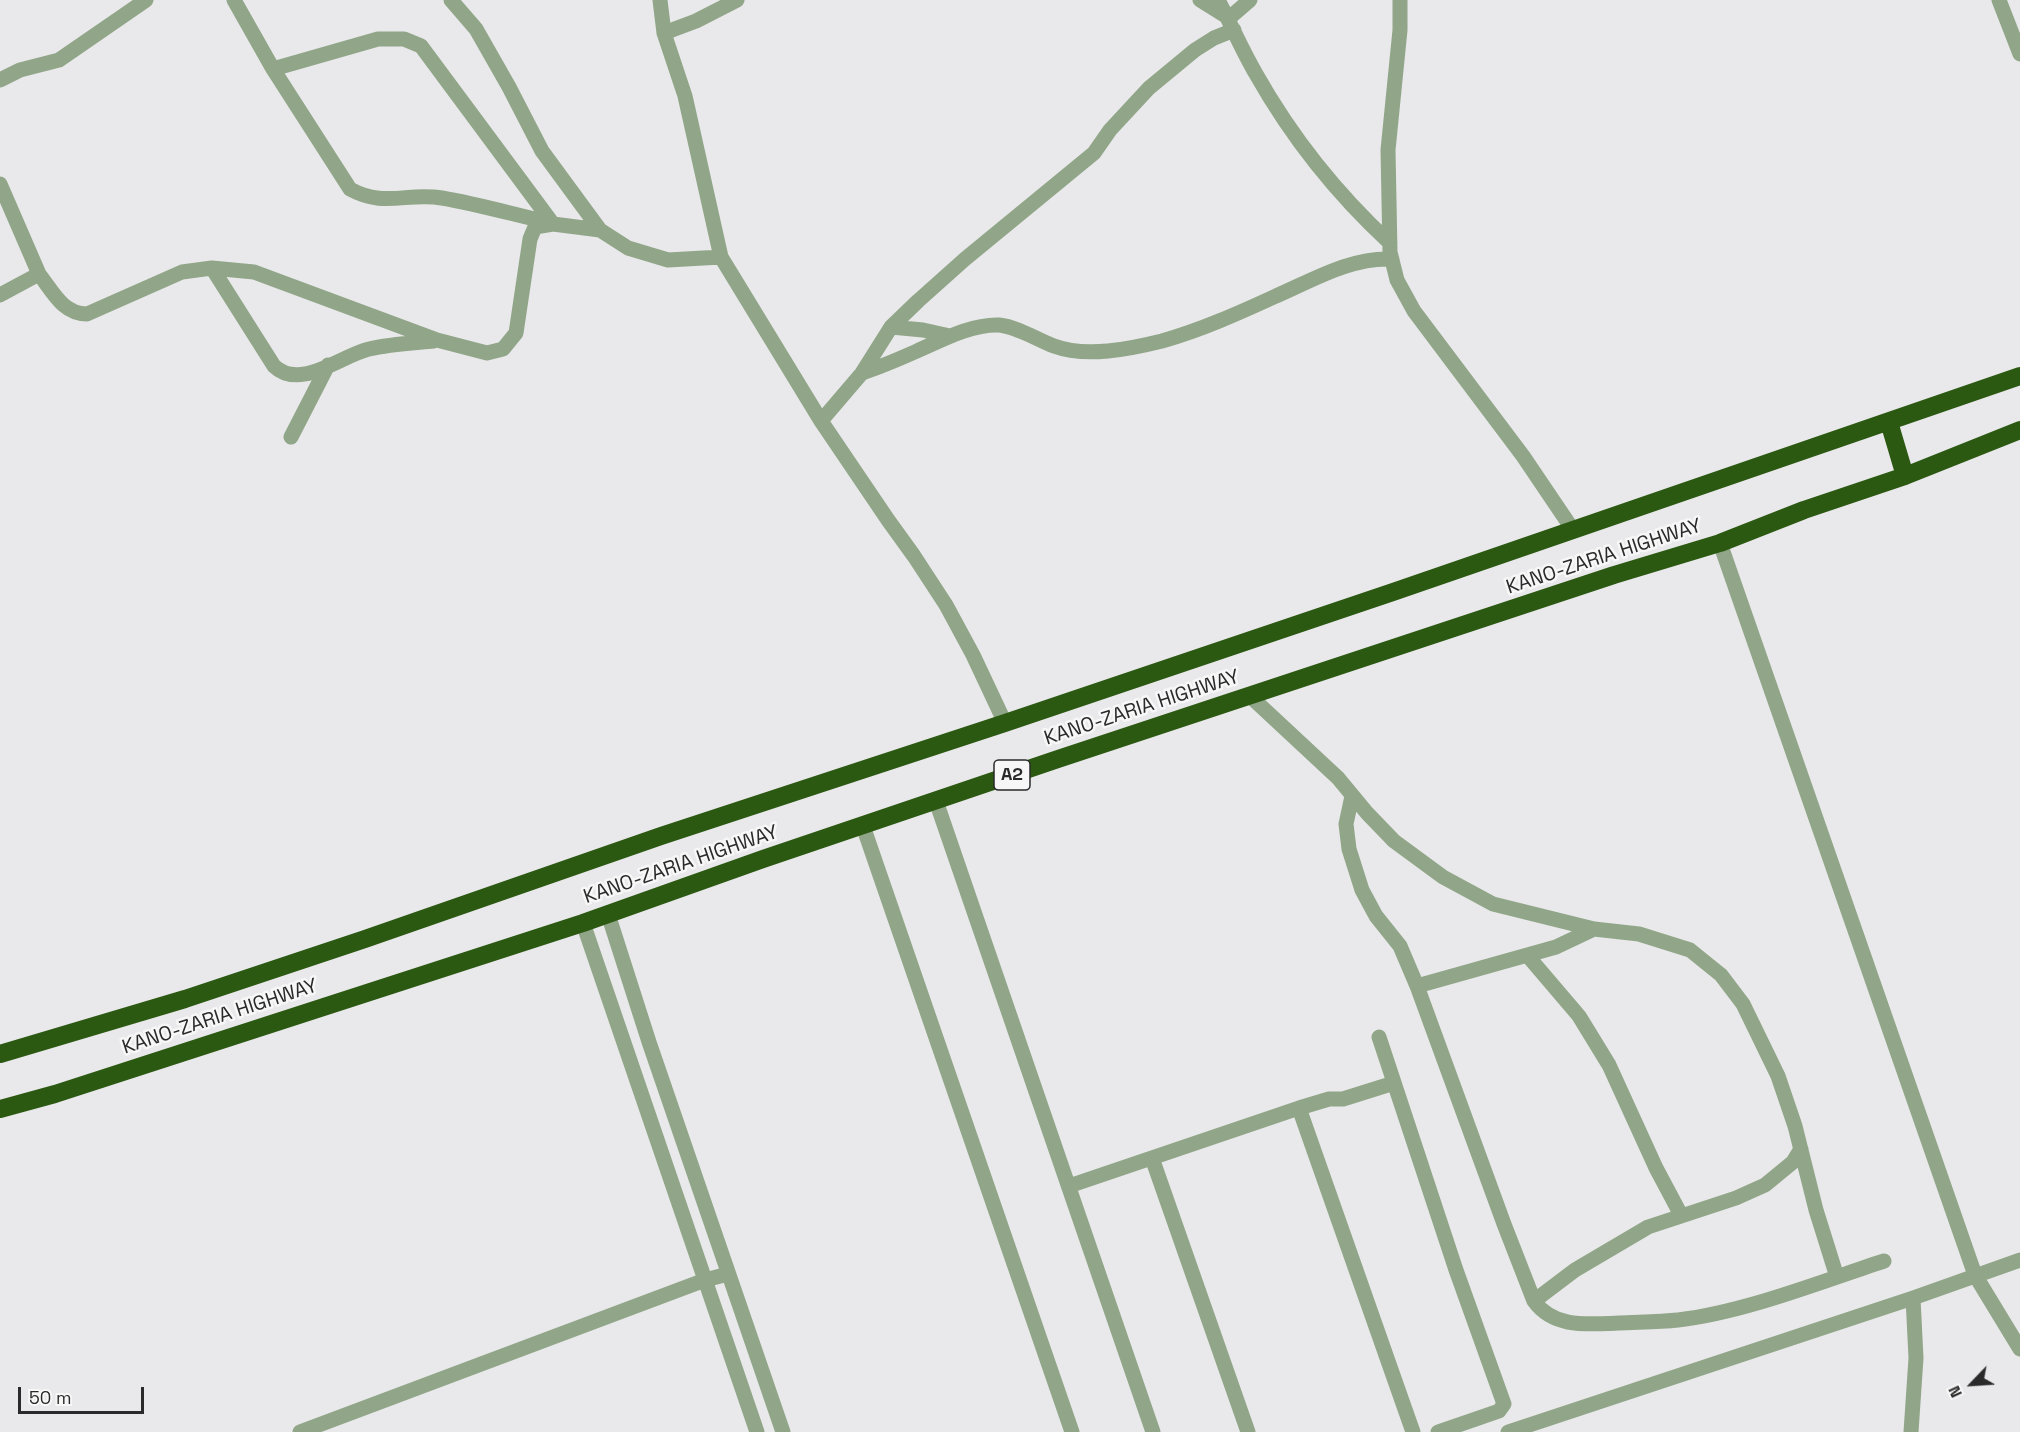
<!DOCTYPE html>
<style>
body{margin:0}
#map{position:relative;width:2020px;height:1432px;overflow:hidden;background:#e9e9eb;font-family:"Space Grotesk",sans-serif}
canvas{display:block}
.north{position:absolute;left:1942px;top:1354px;width:60px;height:60px;-webkit-text-stroke:4px #f7f7f8;paint-order:stroke;rotate:245deg;font-size:16px;font-weight:700;line-height:24px;text-align:center;color:#2a2a2a}
.north::after{content:'';display:block;margin:auto;width:21px;height:27px;background:#2a2a2a;clip-path:polygon(50% 0,100% 100%,50% 72%,0 100%)}
.scale{position:absolute;left:18px;top:1387px;width:126px;height:27px;box-sizing:border-box;border:3px solid #2a2a2a;border-top:0;padding-left:8px;font-size:18px;line-height:21px;white-space:nowrap;color:#2a2a2a;-webkit-text-stroke:4px #f7f7f8;paint-order:stroke}
</style>
<div id="map">
<canvas width="2020" height="1432"></canvas>
<div class="north">N</div>
<div class="scale">50 m</div>
</div>
<script>
const g = document.querySelector('canvas').getContext('2d');
g.lineJoin = 'round';
function strokePath(path, color, width, dash) {
  g.strokeStyle = color;
  g.lineWidth = width;
  g.lineCap = dash ? 'butt' : 'round';
  g.setLineDash(dash || []);
  g.stroke(path);
}
function drawText(font, color, halo, rows, align = 'center') {
  g.font = font + ' "Space Grotesk",sans-serif';
  g.lineWidth = 5;
  g.setLineDash([]);
  g.textBaseline = 'middle';
  g.strokeStyle = halo;
  g.fillStyle = color;
  for (const [text, x, y, turn = 0] of rows) {
    g.save();
    g.translate(x, y);
    g.rotate((+turn || 0) * Math.PI / 180);
    g.textAlign = isNaN(turn) ? turn : align;
    if (halo) g.strokeText(text, 0, 0);
    g.fillText(text, 0, 0);
    g.restore();
  }
}
const minor = new Path2D(`
 M234,0L273,69L350,189C384,208 407,192 442,198C477,204 512,214 547,222
 M451,0L476,29L509,87L542,151L600,230L628,248L668,260L721,257
 M660,0L664,33L685,96L721,257L821,421L888,520L914,556L946,605L973,655L1005,723
 M1200,0L1224,15
 M1218,0C1231,24 1242,50 1256,74C1291,136 1338,195 1390,243
 M1400,0V30L1388,150L1390,252L1397,280L1414,311L1523,456L1573,530
 M1999,0L2020,54
 M1228,19L1250,0
 M664,33L696,21L737,0
 M273,69L378,39H404L421,46L553,224
 M0,80L20,70L59,60L146,0
 M0,184L39,274L0,295
 M212,268L274,366C300,391 340,356 369,349C390,344 413,343 434,341
 M39,274C53,292 63,314 87,314L182,272L212,268L254,272L437,340L487,353L503,349L516,333L530,239L535,227L553,224L600,230
 M891,327L923,330L950,336
 M862,373C881,367 899,359 917,351C942,340 971,324 999,325C1018,327 1036,339 1054,346C1086,358 1130,349 1162,341C1201,330 1239,313 1276,296C1313,280 1351,257 1392,259
 M821,421L862,373L891,327L918,301L965,259L1094,153L1110,130L1149,88L1195,50L1214,38L1234,30
 M291,437L328,365
 M1720,543L1975,1275L2020,1349
 M1251,697L1338,778L1367,813L1394,841L1443,877L1493,904L1594,929L1639,934L1690,950L1721,975L1743,1004L1778,1076L1795,1126L1816,1210L1837,1277
 M1352,796L1346,824L1349,849L1362,890L1376,916L1400,946L1417,986L1504,1224L1534,1301C1554,1329 1589,1324 1619,1323C1638,1322 1658,1322 1678,1320C1745,1312 1820,1282 1884,1261
 M936,801L1153,1432
 M863,826L1072,1432
 M608,914L649,1042L783,1432
 M583,923L757,1432
 M1527,955L1579,1016L1609,1065L1656,1168L1681,1215
 M1417,986L1556,947L1594,929
 M1379,1037L1456,1270L1504,1404L1499,1411L1438,1432
 M1299,1108L1413,1432
 M1152,1158L1248,1432
 M1069,1186L1299,1108L1329,1099H1343L1394,1083
 M1534,1301L1575,1270L1648,1227L1736,1198L1765,1185L1793,1162L1801,1149
 M300,1432L705,1280L728,1274
 M1508,1432L1913,1298L2020,1260
 M1911,1432L1916,1358L1913,1298`);
const highway = new Path2D(`
 M1889,422L1905,476
 M0,1054L185,999L365,939L661,836L1005,723L1393,592L2020,376
 M0,1109L55,1094L583,923L763,859L1058,759L1614,575L1720,543L1804,510L1905,476L2020,430`);
const shields = [
 [1012,775,36]
];
const shieldNames = [
 ["A2",1012,775]
];
const streetNames = [
 ["KANO-ZARIA HIGHWAY",1604,557,-18],
 ["KANO-ZARIA HIGHWAY",1142,708,-18],
 ["KANO-ZARIA HIGHWAY",681,865,-19],
 ["KANO-ZARIA HIGHWAY",220,1017,-18]
];
strokePath(minor, '#91a688', 15);
strokePath(highway, '#2c5912', 18);
for (const [x, y, w] of shields) {
  const box = new Path2D();
  box.roundRect(x - w / 2, y - 15, w, 30, 4.5);
  g.fillStyle = '#f7f7f8';
  g.fill(box);
  strokePath(box, '#2a2a2a', 1.5);
}
drawText('bold 18px', '#2a2a2a', null, shieldNames);
drawText('20px', '#2a2a2a', '#f7f7f8', streetNames);
</script>
